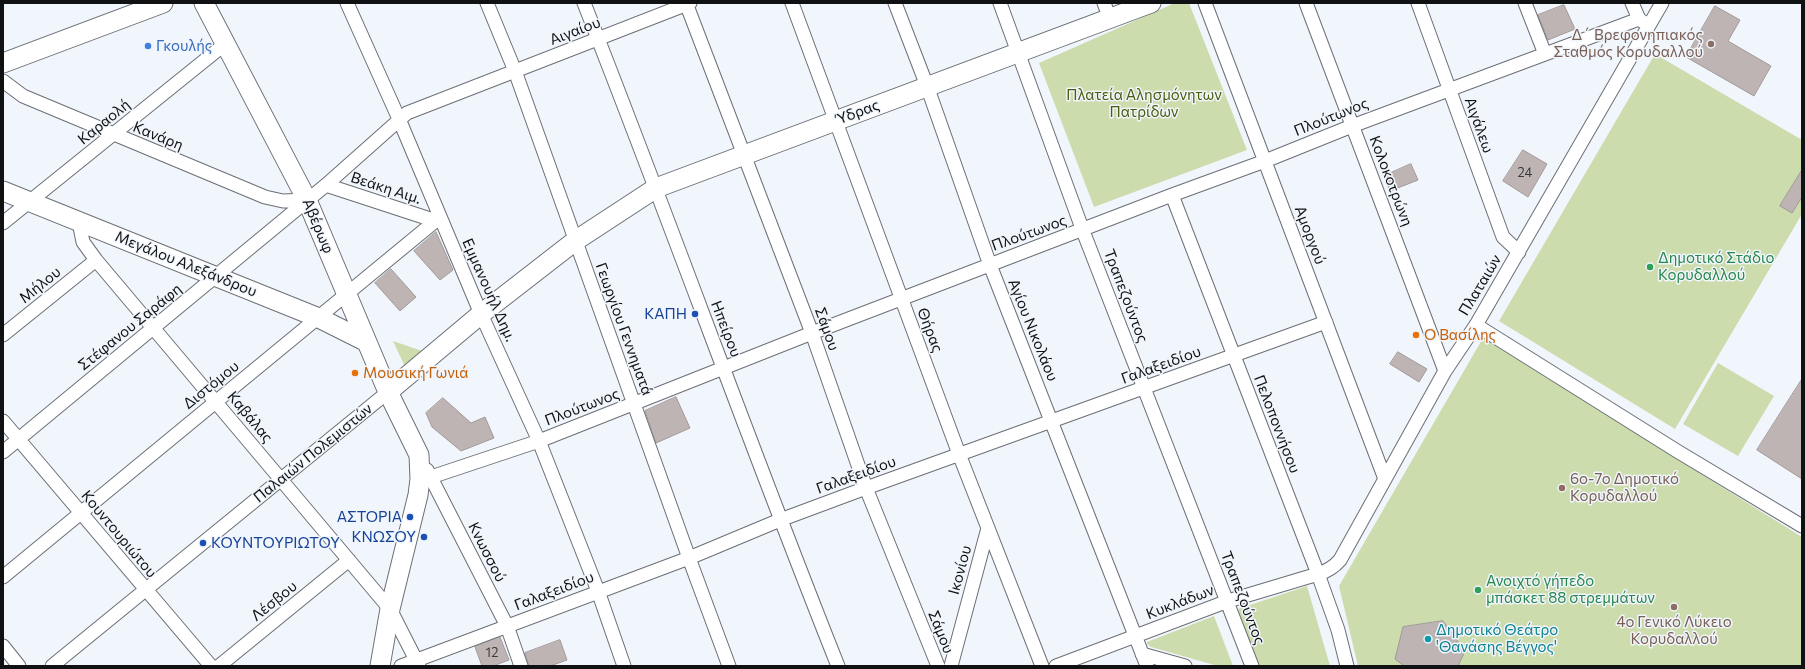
<!DOCTYPE html>
<meta charset="utf-8">
<style>
body{margin:0}
#map{position:relative;width:1805px;height:669px;overflow:hidden;background:#f1f5fc;font-family:Commissioner,sans-serif}
canvas{display:block}
.frame{position:absolute;inset:0;border:4px solid #0f1113;pointer-events:none}
</style>
<div id="map">
<canvas width="1805" height="669"></canvas>
<div class="frame"></div>
</div>
<script>
const g = document.querySelector('canvas').getContext('2d');
g.lineJoin = 'round';
function fillPath(path, color) {
  g.fillStyle = color;
  g.fill(path, 'evenodd');
}
function strokePath(path, color, width, dash) {
  g.strokeStyle = color;
  g.lineWidth = width;
  g.lineCap = dash ? 'butt' : 'round';
  g.setLineDash(dash || []);
  g.stroke(path);
}
function drawText(font, color, halo, rows, align = 'center') {
  g.font = font + ' Commissioner,sans-serif';
  g.lineWidth = 3;
  g.setLineDash([]);
  g.textBaseline = 'middle';
  g.strokeStyle = halo;
  g.fillStyle = color;
  for (const [text, x, y, turn = 0] of rows) {
    g.save();
    g.translate(x, y);
    g.rotate((+turn || 0) * Math.PI / 180);
    g.textAlign = isNaN(turn) ? turn : align;
    if (halo) g.strokeText(text, 0, 0);
    g.fillText(text, 0, 0);
    g.restore();
  }
}
const green = new Path2D(`
 M1175,3H1189L1247,150L1094,207L1039,63Z
 M1655,54L1802,140V214L1675,429L1499,321Z
 M1483,338L1802,537V666H1358L1339,586Z
 M393,341L428,353L407,371Z
 M1718,363L1774,396L1738,456L1683,424Z
 M1307,586L1330,666H1258L1238,609Z
 M1214,616L1233,666H1218L1151,647L1147,644V642Z`);
const building = new Path2D(`
 M1564,5L1575,29L1548,40L1538,15Z
 M1715,6L1740,20L1728,41L1771,66L1754,96L1686,57Z
 M1523,150L1547,164L1528,197L1503,181Z
 M1411,164L1418,180L1390,191L1384,176Z
 M1802,170V197L1792,213L1780,206Z
 M436,232L453,270L440,280L414,251Z
 M391,269L416,297L400,311L375,283Z
 M1398,352L1427,369L1419,382L1390,364Z
 M1802,379V479L1757,450Z
 M676,397L690,428L656,443L645,411Z
 M443,398L471,423L485,417L494,438L461,451L432,427L426,413Z
 M1443,621L1465,651L1458,666H1404L1395,659L1403,627Z
 M500,637L509,660L493,666H482L475,647Z
 M560,640L567,660L550,666H529L525,653Z`);
const street = new Path2D(`
 M347,3L399,119L481,314L539,441L598,591L624,666
 M487,3L515,71L689,558L729,666
 M584,3C671,223 750,446 838,666
 M686,3L812,333L866,488L938,666
 M792,3L959,454L1042,666
 M895,3L927,86L990,265L1147,666
 M1000,3L1083,231L1252,666
 M1104,3L1110,19
 M1205,3L1385,479
 M1306,3L1445,371
 M1418,3L1503,237L1519,252
 M1525,3L1545,54
 M1632,3L1639,19L1646,24
 M3,81L23,96L265,197L283,201L307,200
 M326,185L436,221
 M1172,195L1318,574L1338,630L1347,666
 M79,222L83,242L96,260L390,609L419,666
 M3,223L225,44
 M1476,325L1677,451L1802,526
 M3,335L96,260
 M3,421L211,666
 M3,452L326,185L407,113L690,3
 M427,470L507,626L521,666
 M431,477L539,441L812,333L1172,195L1265,161L1352,126L1639,19
 M3,577L439,218
 M3,646L19,666
 M1142,654L1185,666
 M52,666L388,392
 M219,666L349,560
 M401,666L689,558L780,520L866,488L1326,322
 M951,666L988,528
 M1056,666L1228,601L1318,574C1328,571 1334,567 1340,560L1445,371L1476,325L1662,3`);
const secondary = new Path2D(`
 M204,3L307,200L388,392L419,455L420,479L418,495L390,609L380,666
 M3,63L163,3
 M3,191L319,318L367,342
 M388,392L481,314L575,241L656,188L1151,3`);
const markers = [
 [1711,44,4,"#8d6e63"],
 [148,46,4,"#3f7fe0"],
 [1650,267,4,"#2e9e5b"],
 [695,314,4,"#1a4fb4"],
 [1416,335,4,"#e8710a"],
 [355,373,4,"#e8710a"],
 [1562,488,4,"#8d6e63"],
 [410,517,4,"#1a4fb4"],
 [424,537,4,"#1a4fb4"],
 [203,543,4,"#1a4fb4"],
 [1478,590,4,"#2e9e5b"],
 [1674,607,4,"#8d6e63"],
 [1428,639,4,"#0f9aa8"]
];
const numberNames = [
 ["24",1525,173],
 ["12",492,653]
];
const streetNames = [
 ["Αιγαίου",575,31,-21],
 ["Ύδρας",858,112,-21],
 ["Πλούτωνος",1331,117,-22],
 ["Καραολή",104,122,-39],
 ["Αιγάλεω",1479,125,70],
 ["Κανάρη",158,136,22],
 ["Κολοκοτρώνη",1391,181,69],
 ["Βεάκη Αιμ.",386,188,18],
 ["Αβέρωφ",318,226,67],
 ["Πλούτωνος",1029,233,-20],
 ["Αμοργού",1310,235,69],
 ["Μεγάλου Αλεξάνδρου",186,264,22],
 ["Μήλου",40,285,-39],
 ["Πλαταιών",1480,285,-59],
 ["Εμμανουήλ Δημ.",489,290,66],
 ["Τραπεζούντος",1126,296,69],
 ["Στέφανου Σαράφη",130,327,-39],
 ["Γεωργίου Γεννηματά",624,329,70],
 ["Ηπείρου",726,329,69],
 ["Σάμου",827,329,70],
 ["Θήρας",930,330,69],
 ["Αγίου Νικολάου",1033,330,68],
 ["Γαλαξειδίου",1161,365,-20],
 ["Διστόμου",211,385,-39],
 ["Πλούτωνος",582,407,-21],
 ["Καβάλας",250,417,50],
 ["Πελοποννήσου",1277,424,69],
 ["Παλαιών Πολεμιστών",313,453,-39],
 ["Γαλαξειδίου",856,475,-20],
 ["Κουντουριώτου",119,534,50],
 ["Κνωσσού",487,552,63],
 ["Ικονίου",960,570,-75],
 ["Γαλαξειδίου",554,591,-21],
 ["Τραπεζούντος",1243,598,69],
 ["Λέσβου",274,601,-39],
 ["Κυκλάδων",1180,602,-21],
 ["Σάμου",941,632,68]
];
const educationNames = [
 ["Δ΄ Βρεφονηπιακός",1703,35],
 ["Σταθμός Κορυδαλλού",1703,52],
 ["6ο-7ο Δημοτικό",1570,479,"left"],
 ["Κορυδαλλού",1570,496,"left"],
 ["4ο Γενικό Λύκειο",1674,622,"center"],
 ["Κορυδαλλού",1674,639,"center"]
];
const shopNames = [
 ["Γκουλής",156,46]
];
const parkNames = [
 ["Πλατεία Αλησμόνητων",1144,95],
 ["Πατρίδων",1144,112]
];
const leisureNames = [
 ["Δημοτικό Στάδιο",1658,258],
 ["Κορυδαλλού",1658,275],
 ["Ανοιχτό γήπεδο",1486,581],
 ["μπάσκετ 88 στρεμμάτων",1486,598]
];
const transitNames = [
 ["ΚΑΠΗ",687,314],
 ["ΑΣΤΟΡΙΑ",402,517],
 ["ΚΝΩΣΟΥ",416,537],
 ["ΚΟΥΝΤΟΥΡΙΩΤΟΥ",211,543,"left"]
];
const foodNames = [
 ["Ο Βασίλης",1424,335],
 ["Μουσική Γωνιά",363,373]
];
const cultureNames = [
 ["Δημοτικό Θεάτρο",1436,630],
 ["'Θανάσης Βέγγος'",1436,647]
];
fillPath(green, '#ccdcad');
fillPath(building, '#bdb4b3');
strokePath(building, '#a29999', 1);
strokePath(street, '#6b6f75', 15);
strokePath(secondary, '#6b6f75', 21);
strokePath(street, '#fff', 13);
strokePath(secondary, '#fff', 19);
for (const [x, y, r, color] of markers) {
  const dot = new Path2D();
  dot.arc(x, y, r, 0, 2 * Math.PI);
  g.fillStyle = color;
  g.fill(dot);
  strokePath(dot, '#f1f5fc', 1.5);
}
drawText('13px', '#3a3a3b', null, numberNames);
drawText('15px', '#0f1113', '#f1f5fc', streetNames);
drawText('15px', '#785e54', '#f1f5fc', educationNames, 'right');
drawText('15px', '#366cbe', '#f1f5fc', shopNames, 'left');
drawText('15px', '#4a5c0f', '#f1f5fc', parkNames);
drawText('15px', '#27864d', '#f1f5fc', leisureNames, 'left');
drawText('15px', '#164399', '#f1f5fc', transitNames, 'right');
drawText('15px', '#c56008', '#f1f5fc', foodNames, 'left');
drawText('15px', '#0d838f', '#f1f5fc', cultureNames, 'left');
</script>
